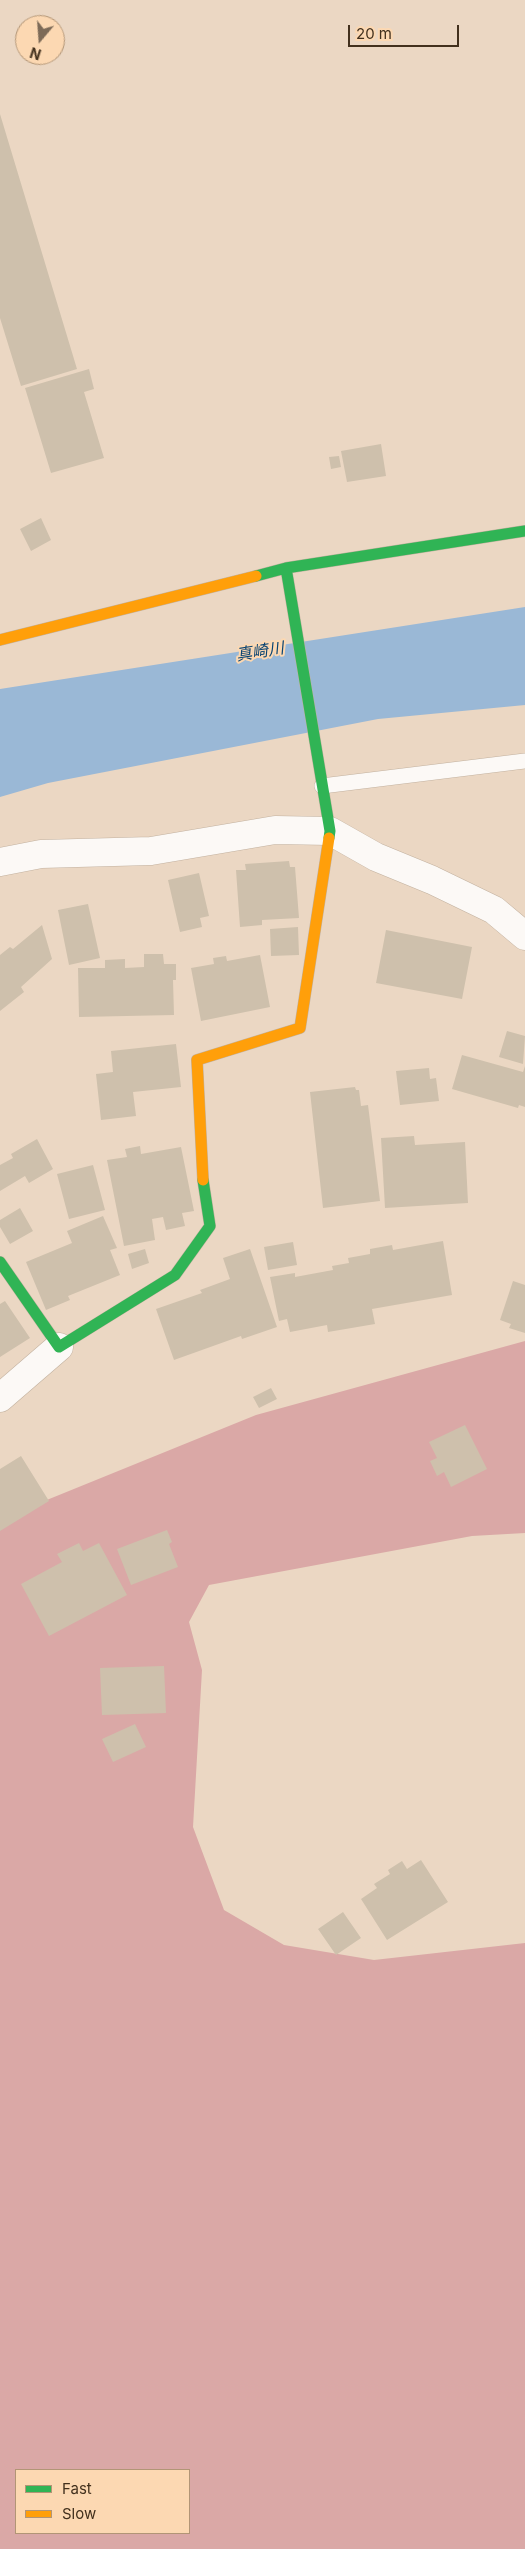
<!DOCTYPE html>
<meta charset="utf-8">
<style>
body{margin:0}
#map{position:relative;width:525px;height:2549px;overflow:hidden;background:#ebd7c3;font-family:Inter,sans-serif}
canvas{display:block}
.legend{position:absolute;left:15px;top:2469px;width:175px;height:65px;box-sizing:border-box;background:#fcd8b2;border:1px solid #b29576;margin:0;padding:6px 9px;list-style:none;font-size:15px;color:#42301d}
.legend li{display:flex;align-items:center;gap:10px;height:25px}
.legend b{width:25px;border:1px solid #b29576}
.north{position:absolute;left:15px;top:15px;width:50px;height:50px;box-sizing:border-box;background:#fcd8b2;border:1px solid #b29576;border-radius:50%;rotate:198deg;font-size:14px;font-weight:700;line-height:20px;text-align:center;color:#42301d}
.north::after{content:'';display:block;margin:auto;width:18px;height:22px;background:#7d6a57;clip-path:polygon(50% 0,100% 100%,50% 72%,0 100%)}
.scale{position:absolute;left:348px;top:25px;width:111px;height:22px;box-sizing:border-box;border:2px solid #42301d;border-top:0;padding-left:6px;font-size:15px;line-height:18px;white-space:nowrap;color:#42301d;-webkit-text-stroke:4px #fcd8b2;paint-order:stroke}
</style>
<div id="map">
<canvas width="525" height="2549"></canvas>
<ul class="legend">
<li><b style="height:6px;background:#30b455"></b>Fast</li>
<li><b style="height:6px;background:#ff9f0a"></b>Slow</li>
</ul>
<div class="north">N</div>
<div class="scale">20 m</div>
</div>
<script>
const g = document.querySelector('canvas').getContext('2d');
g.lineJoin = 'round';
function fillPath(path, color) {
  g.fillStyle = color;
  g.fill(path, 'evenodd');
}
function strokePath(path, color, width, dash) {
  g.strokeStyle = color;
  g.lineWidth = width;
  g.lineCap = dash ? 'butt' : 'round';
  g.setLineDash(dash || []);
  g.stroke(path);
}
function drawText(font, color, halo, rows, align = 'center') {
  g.font = font + ' Inter,"Noto Sans JP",sans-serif';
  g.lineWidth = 4;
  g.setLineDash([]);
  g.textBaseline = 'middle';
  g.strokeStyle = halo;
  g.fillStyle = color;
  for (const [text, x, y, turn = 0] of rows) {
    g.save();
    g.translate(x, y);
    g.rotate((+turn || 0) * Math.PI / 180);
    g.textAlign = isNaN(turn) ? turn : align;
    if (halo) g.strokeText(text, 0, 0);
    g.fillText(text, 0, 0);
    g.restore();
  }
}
const forest = new Path2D(`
 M525,1341V1533L472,1536L209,1585L189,1622L202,1670L193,1827L224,1910L284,1945L374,1960L525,1943V2549H0V1519L256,1415ZM16,2470H189V2533H16Z`);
const water = new Path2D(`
 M525,607V705L378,719L48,783L0,797V689Z`);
const building = new Path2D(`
 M0,114L77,369L21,386L0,318Z
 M89,369L94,389L84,392L104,458L51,473L25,388Z
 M381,444L386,476L347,482L341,451Z
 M339,456L341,467L331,469L329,457Z
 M41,518L51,540L31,551L20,529Z
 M289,861L290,867H295L299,918L262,920V925L240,927L236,870H246L245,864Z
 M199,873L209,916L200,918L202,927L180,932L168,880Z
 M88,904L100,958L69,965L58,910Z
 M42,925L52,959L21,987L24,992L0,1011V955L10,947L13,949Z
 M298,927L299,955L271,956L270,929Z
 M386,930L472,947L462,999L376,983Z
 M144,954H163L164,964H176V980H173L174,1015L79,1017L78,968H105V960L125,959V968L144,967Z
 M260,955L270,1007L201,1021L191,968L214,964L213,958L226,956L227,961Z
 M507,1031L525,1036L523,1064L499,1057Z
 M176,1044L181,1087L133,1092L136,1116L101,1120L96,1074L113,1072L111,1051Z
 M462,1055L523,1072L525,1066V1107L519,1105L518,1108L452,1089Z
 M429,1068L430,1079L436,1078L439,1101L400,1105L396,1071Z
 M355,1087L356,1090H359L361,1106L368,1105L380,1201L323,1208L310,1092Z
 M414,1136L415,1145L465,1142L468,1203L385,1208L381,1138Z
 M37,1139L53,1169L29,1183L25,1176L0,1191V1165L13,1158L11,1154Z
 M140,1146L141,1154L181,1147L194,1211L182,1213L185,1226L166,1230L163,1217L152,1219L155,1240L124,1246L107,1160L127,1157L125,1149Z
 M93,1165L105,1210L69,1219L57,1174Z
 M20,1208L33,1231L10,1244L0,1227V1220Z
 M103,1216L117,1248L110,1250L120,1275L68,1296L70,1300L46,1310L26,1262L72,1243L67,1231Z
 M443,1241L452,1295L372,1309L375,1324L328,1332L327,1325L290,1332L287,1319L279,1321L270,1277L295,1273V1277L333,1270L332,1266L349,1263L348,1258L370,1254V1249L392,1245L393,1250Z
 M293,1242L297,1265L268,1270L264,1247Z
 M145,1249L149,1263L132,1269L128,1254Z
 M250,1249L277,1327L242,1339L241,1336L174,1360L156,1309L202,1293L200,1290L230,1279L223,1258Z
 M513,1281L525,1285V1333L509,1328L511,1324L500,1320Z
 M5,1301L30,1338L0,1357V1304Z
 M271,1388L277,1399L259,1408L253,1397Z
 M465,1425L487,1469L451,1487L444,1472L437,1476L430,1461L437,1458L429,1442Z
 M21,1456L49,1501L0,1531V1469Z
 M167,1530L172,1542L169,1544L178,1567L131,1585L117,1549Z
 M79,1543L83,1551L99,1543L127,1595L49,1636L21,1584L62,1562L57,1554Z
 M164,1666L166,1713L102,1715L100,1668Z
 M135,1724L146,1747L113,1762L102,1739Z
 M421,1860L448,1902L387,1940L361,1899L377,1888L374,1884L390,1874L388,1870L402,1861L407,1869Z
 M343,1912L361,1938L336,1955L318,1929Z`);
const lane = new Path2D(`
 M322,786L525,761`);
const street = new Path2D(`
 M0,862L41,854L151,851L275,830L330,831L376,857L432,880L494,910L525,936
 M0,1398L59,1347`);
const fast = new Path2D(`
 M286,568L330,831L329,838
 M256,576L286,568L525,531
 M0,1262L59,1347L175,1275L210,1226L203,1180`);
const slow = new Path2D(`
 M0,640L256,576
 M203,1180L197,1060L300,1028L329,838`);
const waterNames = [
 ["真崎川",260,652,-9]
];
fillPath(forest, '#daa8a6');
fillPath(water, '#9ab8d6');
fillPath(building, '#cec0ac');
strokePath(lane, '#c2b19f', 16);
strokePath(street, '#c2b19f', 29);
strokePath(fast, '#c2b19f', 12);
strokePath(slow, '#c2b19f', 12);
strokePath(lane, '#fcf9f6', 15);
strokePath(street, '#fcf9f6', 28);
strokePath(fast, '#30b455', 11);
strokePath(slow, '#ff9f0a', 11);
drawText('italic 16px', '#084372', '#fcd8b2', waterNames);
</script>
